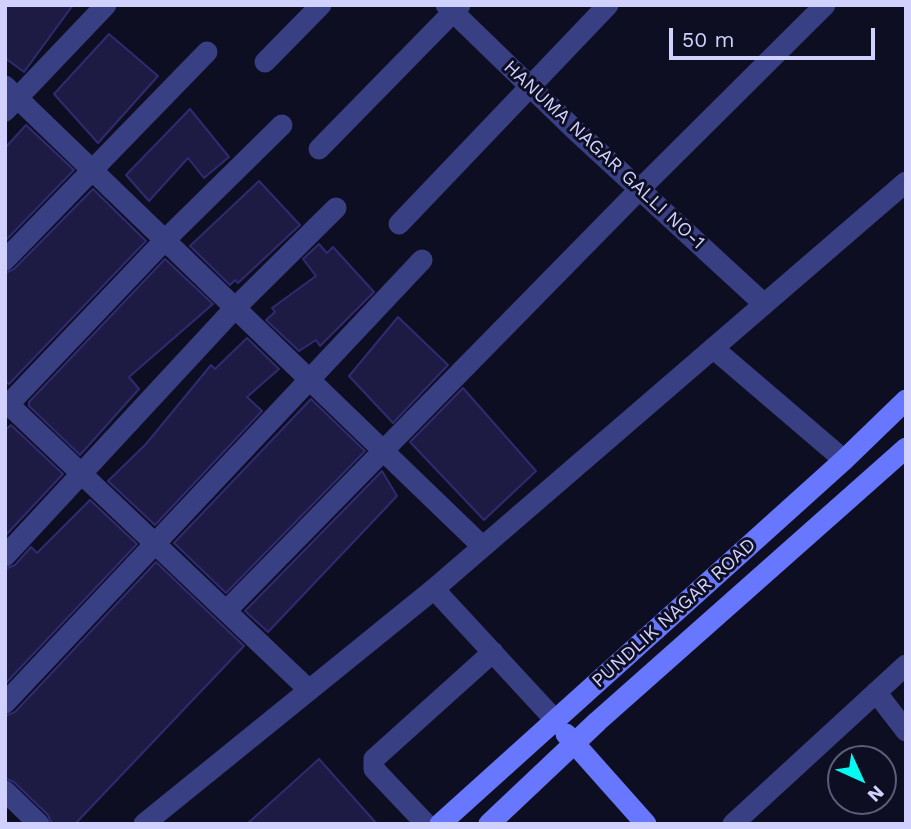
<!DOCTYPE html>
<style>
body{margin:0}
#map{position:relative;width:911px;height:829px;overflow:hidden;background:#0e0e23;font-family:"Work Sans",sans-serif}
canvas{display:block}
.frame{position:absolute;inset:0;border:7px solid #d0d1ff;pointer-events:none}
.north{position:absolute;left:827px;top:745px;width:70px;height:70px;box-sizing:border-box;background:#0e0e23;border:2px solid #5c5c7b;border-radius:50%;rotate:135deg;font-size:19px;font-weight:700;line-height:28px;text-align:center;color:#d0d1ff}
.north::after{content:'';display:block;margin:auto;width:24px;height:32px;background:#00fbf2;clip-path:polygon(50% 0,100% 100%,50% 72%,0 100%)}
.scale{position:absolute;left:669px;top:28px;width:206px;height:32px;box-sizing:border-box;border:4px solid #d0d1ff;border-top:0;padding-left:9px;font-size:21px;line-height:24px;white-space:nowrap;color:#d0d1ff;-webkit-text-stroke:5px #0e0e23;paint-order:stroke}
</style>
<div id="map">
<canvas width="911" height="829"></canvas>
<div class="frame"></div>
<div class="north">N</div>
<div class="scale">50 m</div>
</div>
<script>
const g = document.querySelector('canvas').getContext('2d');
g.lineJoin = 'round';
function fillPath(path, color) {
  g.fillStyle = color;
  g.fill(path, 'evenodd');
}
function strokePath(path, color, width, dash) {
  g.strokeStyle = color;
  g.lineWidth = width;
  g.lineCap = dash ? 'butt' : 'round';
  g.setLineDash(dash || []);
  g.stroke(path);
}
function drawText(font, color, halo, rows, align = 'center') {
  g.font = font + ' "Work Sans",sans-serif';
  g.lineWidth = 6;
  g.setLineDash([]);
  g.textBaseline = 'middle';
  g.strokeStyle = halo;
  g.fillStyle = color;
  for (const [text, x, y, turn = 0] of rows) {
    g.save();
    g.translate(x, y);
    g.rotate((+turn || 0) * Math.PI / 180);
    g.textAlign = isNaN(turn) ? turn : align;
    if (halo) g.strokeText(text, 0, 0);
    g.fillText(text, 0, 0);
    g.restore();
  }
}
const building = new Path2D(`
 M5,5H73L24,72L5,58Z
 M109,34L158,76L98,143L54,94Z
 M190,109L229,157L204,178L188,158L149,201L126,175Z
 M26,125L74,170L5,241V148Z
 M259,181L300,225L238,283L235,280L230,285L190,246Z
 M93,189L146,241L9,384L5,381V273L14,269Z
 M319,244L327,253L333,247L374,292L320,346L316,340L299,351L266,320L275,312L272,308L316,276L303,259Z
 M165,259L213,304L129,377L139,389L80,455L29,406V402Z
 M398,317L448,365L393,423L349,376Z
 M247,338L279,369L247,397L262,411L155,525L108,481L146,444L211,365L215,369Z
 M463,388L536,471L484,520L410,442Z
 M311,399L365,451L226,593L174,543Z
 M11,425L63,474L5,536V430Z
 M382,471L397,496L268,632L245,611Z
 M90,500L137,544L5,684V569L15,565L31,547L37,553Z
 M156,562L244,646L75,824H52L48,815L14,782L5,778V716L15,712Z
 M319,759L377,824H247Z`);
const street = new Path2D(`
 M446,5L575,130L764,304
 M265,62L321,5
 M5,86L482,546
 M5,111L106,5
 M319,149L460,5
 M399,224L608,5
 M5,260L207,52
 M713,348L844,460
 M5,401L308,689
 M5,408L164,241L282,125
 M5,556L234,309L336,208
 M434,589L555,720
 M226,611L639,190L825,5
 M876,692L906,731
 M5,703L422,260
 M5,791L39,824
 M144,824L434,589L906,182
 M426,824L374,769V759L493,652
 M733,824L906,665`);
const secondary = new Path2D(`
 M566,734L646,824
 M440,824L844,460L906,400
 M489,824L598,721L906,448`);
const streetNames = [
 ["HANUMA NAGAR GALLI NO-1",604,155,43],
 ["PUNDLIK NAGAR ROAD",674,613,-42]
];
fillPath(building, '#1d1a44');
strokePath(building, '#302b70', 2);
strokePath(street, '#383f82', 21);
strokePath(secondary, '#6777ff', 21);
drawText('19px', '#d0d1ff', '#0e0e23', streetNames);
</script>
